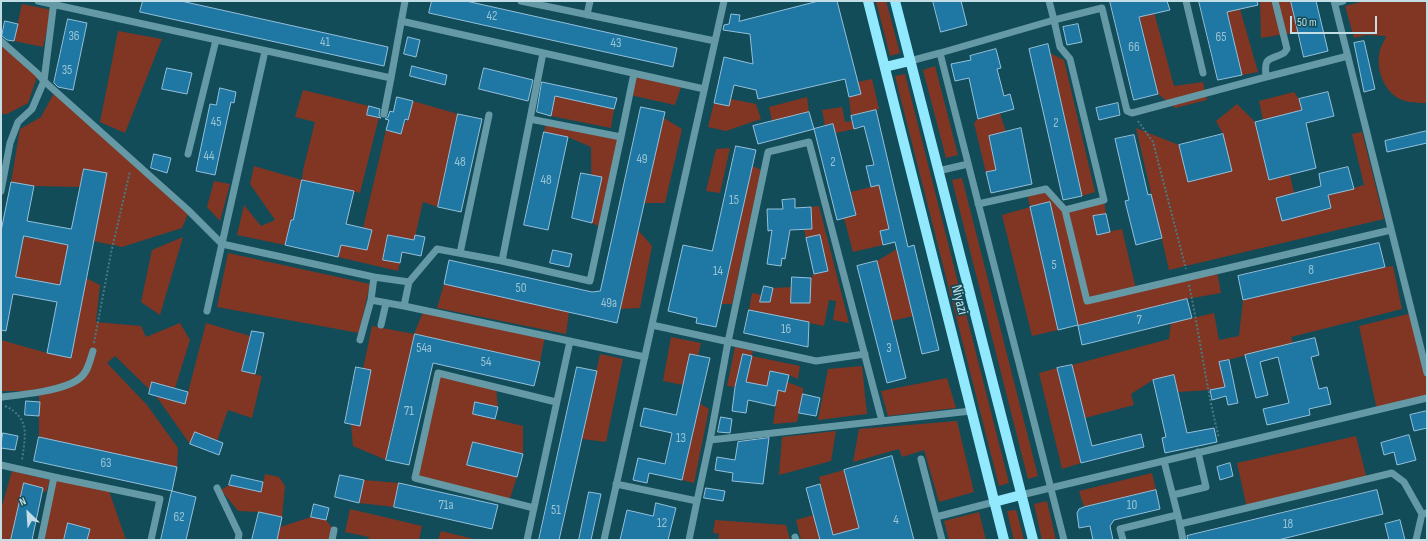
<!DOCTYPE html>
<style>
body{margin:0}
#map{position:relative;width:1428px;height:541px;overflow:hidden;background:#114c58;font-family:"Sofia Sans Condensed",sans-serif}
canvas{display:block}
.frame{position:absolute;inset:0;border:2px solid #c2dde4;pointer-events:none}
.north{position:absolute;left:8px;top:493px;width:40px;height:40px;-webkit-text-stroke:3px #114c58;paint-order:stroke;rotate:335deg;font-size:11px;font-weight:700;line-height:16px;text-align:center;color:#c2dde4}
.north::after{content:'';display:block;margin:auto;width:14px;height:18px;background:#c2dde4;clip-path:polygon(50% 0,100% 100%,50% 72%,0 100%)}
.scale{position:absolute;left:1290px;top:16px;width:87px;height:18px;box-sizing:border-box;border:2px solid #c2dde4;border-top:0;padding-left:5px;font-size:12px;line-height:14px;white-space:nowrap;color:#c2dde4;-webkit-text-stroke:3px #114c58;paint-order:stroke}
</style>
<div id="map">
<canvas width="1428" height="541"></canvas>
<div class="frame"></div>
<div class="north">N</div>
<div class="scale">50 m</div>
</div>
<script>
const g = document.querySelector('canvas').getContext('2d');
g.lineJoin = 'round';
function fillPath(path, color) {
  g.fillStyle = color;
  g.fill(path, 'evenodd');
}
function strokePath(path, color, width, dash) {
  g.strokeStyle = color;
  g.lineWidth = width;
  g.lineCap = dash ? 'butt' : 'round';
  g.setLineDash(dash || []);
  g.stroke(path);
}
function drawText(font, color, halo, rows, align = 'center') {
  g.font = font + ' "Sofia Sans Condensed",sans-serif';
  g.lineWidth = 3.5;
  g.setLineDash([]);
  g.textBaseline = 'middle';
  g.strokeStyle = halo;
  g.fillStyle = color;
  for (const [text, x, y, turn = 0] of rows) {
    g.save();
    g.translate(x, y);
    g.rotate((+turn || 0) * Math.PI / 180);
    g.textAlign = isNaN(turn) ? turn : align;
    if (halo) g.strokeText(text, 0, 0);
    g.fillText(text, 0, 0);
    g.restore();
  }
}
const green = new Path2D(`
 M876,1H886L900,53L890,56Z
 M1136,1H1151L1174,86L1203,82L1207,100L1175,108L1158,94Z
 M1225,1L1240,9L1258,72L1242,75Z
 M1260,1H1291L1298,32L1261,38Z
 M1365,1H1427V103C1419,103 1410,103 1402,100C1384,93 1375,68 1380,50C1381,45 1385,41 1386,36L1367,35L1354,38L1345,6Z
 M22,4L52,10L43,47L14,41Z
 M118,31L162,39L125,133L100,122Z
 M1,44L37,77L28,103L7,114H1Z
 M1050,53L1064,60L1095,192L1082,196Z
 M935,66L958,155L946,158L923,70Z
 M634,73L682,84L675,105L630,95Z
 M905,74L1009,483L999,486L895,76Z
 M872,79L879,109L851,116L849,97L861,94L858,82Z
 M303,90L369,106L379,117L360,193L303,180L285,245L237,235L244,205L261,226L275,220L250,184L254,166L302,180L303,170L315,122L295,117Z
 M1294,92L1299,99L1302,110L1263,120L1259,101Z
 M54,93L188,214L182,228L122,247L93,241L106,173L84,169L80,187L34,186L11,182L20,129L41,117Z
 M541,93L614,109L611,128L551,116Z
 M807,97L809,112L772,121L769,107Z
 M731,99L756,104L761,119L726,131L708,127L714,103L729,106Z
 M413,101L458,114L438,207L423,202L411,254L402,253L405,238L388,235L383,259L400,263L398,271L338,257L341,245L367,250L372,230L363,228L386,130L401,134L404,124L408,120Z
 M1237,104L1255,122L1260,143L1278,139L1270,180L1290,175L1294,193L1276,198L1282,220L1331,208L1328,195L1364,185L1352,134L1362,132L1384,219L1169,270L1136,128L1179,145L1188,182L1223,134L1216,121Z
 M842,107L845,122L852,121L854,129L836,133L833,124L825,126L822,110Z
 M1000,113L1006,132L989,136L994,159L1014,167L986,173L974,123L978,119Z
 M664,118L682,129L665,203H644Z
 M546,123L621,137L602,228L592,223L591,147L568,137L544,132Z
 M730,148L720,193L706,191L716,149Z
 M752,166L761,170L732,304H721Z
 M962,178L1038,476L1028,479L952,180Z
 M214,181L230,184L220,221L207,207Z
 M879,185L889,229L880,231L883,245L853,252L844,218L856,215L851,192Z
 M1046,189L1065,210L1104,200L1106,214L1093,217L1097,234L1122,229L1136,289L1217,271L1221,293L1187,299L1078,326L1050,202L1030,206L1058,330L1032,336L1002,215L1030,207L1027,193Z
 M819,206L849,323L833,320L836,301L829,300L824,326L749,310L752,293L770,297L773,288L792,287V303H810L811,278L814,274L827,271L806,238L804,229H812L811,207Z
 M638,230L652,246L640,308L620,309Z
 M24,237L68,245L60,285L16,277Z
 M183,237L160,315L141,302L152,250Z
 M897,249L913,316L892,321L877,261Z
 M228,253L370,284L359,333L217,307Z
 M1393,266L1402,309L1291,337L1293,343L1220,362L1225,387L1210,390L1178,392L1153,380L1131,394L1134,405L1085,418L1072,365L1169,339L1171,323L1214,313L1219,340L1239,336L1243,300L1385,267Z
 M86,278L100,285L96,322L141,326L146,337L180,323L190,340L175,388L152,382L150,390L115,356L107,363L147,405L178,448L177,469L39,437V391H1V340L47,353L71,357Z
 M444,284L569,312L566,334L437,308Z
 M424,310L545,336L540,362L415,334L386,460L353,446L351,424L360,426L371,371L363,369L372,326L414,334Z
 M1412,313L1427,373V398L1377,410L1359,326Z
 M206,323L250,336L242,371L262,376L252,418L228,410L217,441L195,432L190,444L156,396L185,404Z
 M671,337L701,343L698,356L690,354L683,385L663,381Z
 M735,347L753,351L752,356L800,366L798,379L789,375L770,371L767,386L744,389L752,356L744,354L735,387L727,386Z
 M600,354L623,359L606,442L582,439Z
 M862,366L867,414L818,420L828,369Z
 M1057,368L1081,463L1062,469L1039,373Z
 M438,373L496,387L498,407L475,402L473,414L523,426V454L473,442L467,465L517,477L509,501L415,478Z
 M947,378L956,408L888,416L881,391Z
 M787,382L803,388V394L797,422L773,424L778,390L785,392Z
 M699,403L709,409L694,483L682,480Z
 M957,421L974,492L939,502L924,450L902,457L899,449L853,462L859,429Z
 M836,431L831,461L779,475L782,437Z
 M1356,436L1367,479L1247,508L1237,463Z
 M844,470L859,528L813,540H801L796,520L813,515L830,524L819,477Z
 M12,471L50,480L46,492L26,488L15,540H1V509Z
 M1152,473L1156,490L1084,507L1079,491Z
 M265,474L279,477L285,486L282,517L259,512L238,511L221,490L229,485L261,492Z
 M54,477L108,488L126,540H87L90,529L68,524L64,540H45Z
 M364,480L399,483L394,507L359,503Z
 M1047,501L1056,540H1042L1034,504Z
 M350,509L422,526L419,540H368L369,537L345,532Z
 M1016,510L1024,540H1014L1007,511Z
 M979,512L986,540H949L944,521Z
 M311,517L326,520L334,530L332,540H277L280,527Z
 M715,520L786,525L790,540H718L719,534L713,533Z
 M441,531L478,540H438Z`);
const building = new Path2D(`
 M143,1H181L388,47L384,66L140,12Z
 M432,1H466L677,48L673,67L429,13Z
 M819,1H837L861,94L849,97L845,79L758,99L756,90L734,85L729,106L714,103L724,57L753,64L750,34L723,30L724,25L729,24L731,14L740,15L739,21Z
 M933,1H961L967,25L941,32Z
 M1110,1H1167L1170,10L1139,17L1158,94L1134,100Z
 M1199,1H1257L1258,5L1227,12L1242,75L1218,80Z
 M1291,1H1316L1328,51L1304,57Z
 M68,19L87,23L73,90L58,87L54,83Z
 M5,21L18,24L14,41L7,40L2,36Z
 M1078,24L1082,42L1067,45L1063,27Z
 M408,37L420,40L416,57L404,54Z
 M1364,41L1375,89L1364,92L1354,43Z
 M1048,44L1082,196L1063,200L1029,49Z
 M996,49L1001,68L997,69L1004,96L1010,94L1014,109L978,119L969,78L955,81L951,64L971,60L970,56Z
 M412,66L447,75L445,85L410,76Z
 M167,68L192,73L187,94L162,89Z
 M484,68L533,80L528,101L479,89Z
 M542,82L617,98L614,109L555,96L551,116L537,112Z
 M220,88L236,92L234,103L231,102L215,175L196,171L210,104L216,105Z
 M1328,92L1334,116L1306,123L1316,168L1269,180L1255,122L1302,110L1299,99Z
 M397,97L413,101L408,120L405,119L401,134L386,130L389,120L385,119L388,117L390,111L393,112Z
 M1118,103L1120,115L1099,120L1096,108Z
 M369,106L380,109L379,115L381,118L367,115Z
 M641,107L665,112L617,323L444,284L449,260L592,292L600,291Z
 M876,110L908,247L914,245L939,350L922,354L895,242L883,245L880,231L889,229L879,185L871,187L866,166L874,165L864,126L854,129L851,116Z
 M809,112L814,129L758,144L753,126Z
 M458,114L482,119L461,212L438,207Z
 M833,124L856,215L837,220L814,129Z
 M1021,128L1032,184L991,193L986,172L996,170L989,136Z
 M1427,131V143L1387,152L1385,141Z
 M544,132L568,137L548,230L524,225Z
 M1223,134L1232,171L1188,182L1179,145Z
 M1134,135L1148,195L1151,194L1162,238L1136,245L1125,201L1129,200L1115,139Z
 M736,146L756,150L716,327L696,323L697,318L668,311L683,245L712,251Z
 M154,154L171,158L167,173L151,168Z
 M1348,167L1354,189L1328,195L1331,208L1282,221L1276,198L1321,186L1319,174Z
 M84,169L107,173L71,358L47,353L57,302L13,294L6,331L1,330V231L11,182L34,186L27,221L71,229ZM24,236L68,245L60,285L16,277Z
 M581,173L602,177L592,223L572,218Z
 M302,180L354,191L346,224L372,230L367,250L341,245L338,257L285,245L291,220H293Z
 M795,199V208L811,207L812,229L790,230L785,259L782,258L781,266L767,264L772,230L768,231L767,209H783L782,200Z
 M1050,202L1078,325L1058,330L1030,207Z
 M1106,214L1110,232L1097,235L1093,216Z
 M388,235L414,240L415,235L425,237L421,256L402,252L400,263L383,260Z
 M820,235L828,271L814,274L806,238Z
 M1379,243L1385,267L1243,300L1238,276Z
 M553,250L572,254L569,267L550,263Z
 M877,261L906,378L887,383L857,266Z
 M792,277L811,278L810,303H791Z
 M764,286L773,288L770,302H760Z
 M1187,299L1192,318L1082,345L1078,326Z
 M749,310L809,322L808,347L744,333Z
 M252,331L264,333L255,374L242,371Z
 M415,334L540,362L534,386L433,363L409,465L386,460Z
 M1315,338L1319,355L1311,357L1319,389L1327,387L1331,404L1309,409L1310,415L1267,425L1263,409L1289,403L1278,357L1260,362L1268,395L1256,398L1245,355Z
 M690,354L710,358L682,480L649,473L647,483L633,480L638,458L665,464L672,433L640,426L644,408L676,415Z
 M743,354L752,356L746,382L767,386L770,371L789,375L785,392L778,390L775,406L748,400L746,413L732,411L735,387Z
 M1229,360L1238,403L1228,405L1226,396L1212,400L1210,390L1225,387L1219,362Z
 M1072,365L1092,446L1141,434L1144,447L1081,463L1057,368Z
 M356,367L371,370L360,426L345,423Z
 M577,367L597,371L559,540H539Z
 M1174,375L1187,433L1214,428L1217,442L1165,453L1162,438L1166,437L1153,380Z
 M152,382L188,392L185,404L149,394Z
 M803,394L820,398L816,416L799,413Z
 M26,401L40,402L39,416L25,415Z
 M475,402L498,407L495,419L473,414Z
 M1427,411V428L1414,431L1410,415Z
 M721,417L732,419L730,433L718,432Z
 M195,432L223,443L219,455L190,444Z
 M3,433L18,436L15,450L1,448Z
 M1409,435L1416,460L1397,465L1394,452L1384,455L1381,443Z
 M39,437L177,467L172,491L34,461Z
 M769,438L763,484L732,481L733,473L715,470L717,457L735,460L738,442Z
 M473,442L523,454L517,477L467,465Z
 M892,456L914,540H820L806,488L820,484L833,535L859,528L844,470Z
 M1230,463L1233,476L1220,480L1217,467Z
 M232,475L263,482L261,492L229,485Z
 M340,475L364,480L359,503L335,497Z
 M24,483L43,488L32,540H11Z
 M399,483L498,505L492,529L394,507Z
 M706,488L725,491L723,501L704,498Z
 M1156,490L1160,509L1114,520L1110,526L1113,540H1093L1090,526L1079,528L1077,513L1079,509L1084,507Z
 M1377,490L1383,514L1278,540H1188L1187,536Z
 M172,491L196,497L186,540H161Z
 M589,492L601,494L591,540H579Z
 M656,503L676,508L668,540H620L627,510L653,516Z
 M314,504L329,508L326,520L311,517Z
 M259,512L282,517L277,540H252Z
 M1400,520L1405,540H1389L1385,524Z
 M68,523L90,529L87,540H64Z`);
const path = new Path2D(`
 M1138,121L1153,142L1186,269
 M1189,285C1200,336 1206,388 1219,438
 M94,343L111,253L130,171
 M5,406C31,418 25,437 22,460`);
const minor = new Path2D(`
 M38,1L391,78L405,1
 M521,1L715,41
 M1186,1L1203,73
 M1334,1L1427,373
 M1335,3L1343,1
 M587,15L590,1
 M401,21L704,89
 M1,41L37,73L44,81L188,210L222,244L374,277L371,300L360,340
 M940,53L1054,20L1049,1
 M1348,56L1266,77L1132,113L1127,111L1102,8L1054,20L1060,47L1070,59L1104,200L1065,210L1087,301L1391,230
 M910,61L940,53L1064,540
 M1266,77C1264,55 1269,61 1284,53L1287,49L1275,1
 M384,114L391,78
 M621,137L634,73
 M188,154L216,40
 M938,171L968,164
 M1,191L10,143L18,122L32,109L44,81L54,1
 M978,204L1046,189L1065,210
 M460,253L489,115
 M502,261L590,281L621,137L530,119
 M374,277L409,282L437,249L502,261L543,53
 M409,282L404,306L645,357
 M371,300L404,306
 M207,311L265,51
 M381,325L386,303
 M652,325L816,361L865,354
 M1,397C20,395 65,391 80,378C88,372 90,360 93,351
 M710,440L728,342L768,152L809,142L882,421
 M921,459L936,517
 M1164,461L1180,524L1392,473L1404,482L1422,514L1427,513
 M1,465L54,477
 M616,484L697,501L710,440L971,411
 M217,488L239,534L238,540
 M1021,495L1427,398
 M1173,495L1206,487L1198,452
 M534,508L415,478L438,373L556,402
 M1180,524L1183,540
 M795,537L796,540
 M41,540L54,477L160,499L151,540
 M332,540L334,530
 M527,540L570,341
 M604,540L724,1
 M689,540L697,501
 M942,540L936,517L994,502
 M1123,540L1120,529L1177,515
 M1416,540L1422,514`);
const major = new Path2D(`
 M868,1L1004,540
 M895,1L1033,540
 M885,67L910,61
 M994,502L1021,495`);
const numberNames = [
 ["42",492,17],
 ["36",74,37],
 ["65",1221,38],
 ["41",325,43],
 ["43",616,44],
 ["66",1134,48],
 ["35",67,71],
 ["45",216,123],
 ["2",1056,124],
 ["44",209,157],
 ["49",642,160],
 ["48",460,163],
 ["2",833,163],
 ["48",546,181],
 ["15",734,201],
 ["5",1054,266],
 ["8",1311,271],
 ["14",718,272],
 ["50",521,289],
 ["49a",609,304],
 ["7",1139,321],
 ["16",786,330],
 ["54a",424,349],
 ["3",889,349],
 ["54",486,363],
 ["71",409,412],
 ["13",681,439],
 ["63",106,464],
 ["71a",446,506],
 ["10",1132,506],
 ["51",556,511],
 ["62",179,518],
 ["4",896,521],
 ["12",662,524],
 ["18",1288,525]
];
const streetNames = [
 ["Niyazi",959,300,76]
];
fillPath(green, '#813623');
fillPath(building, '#1f77a3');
strokePath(building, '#94c0dc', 1);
strokePath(path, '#497a84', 2, [2, 2]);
strokePath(minor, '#6599a6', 7);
strokePath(major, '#92e9fe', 10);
drawText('13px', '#99c4d4', null, numberNames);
drawText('15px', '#c2dde4', '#114c58', streetNames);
</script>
